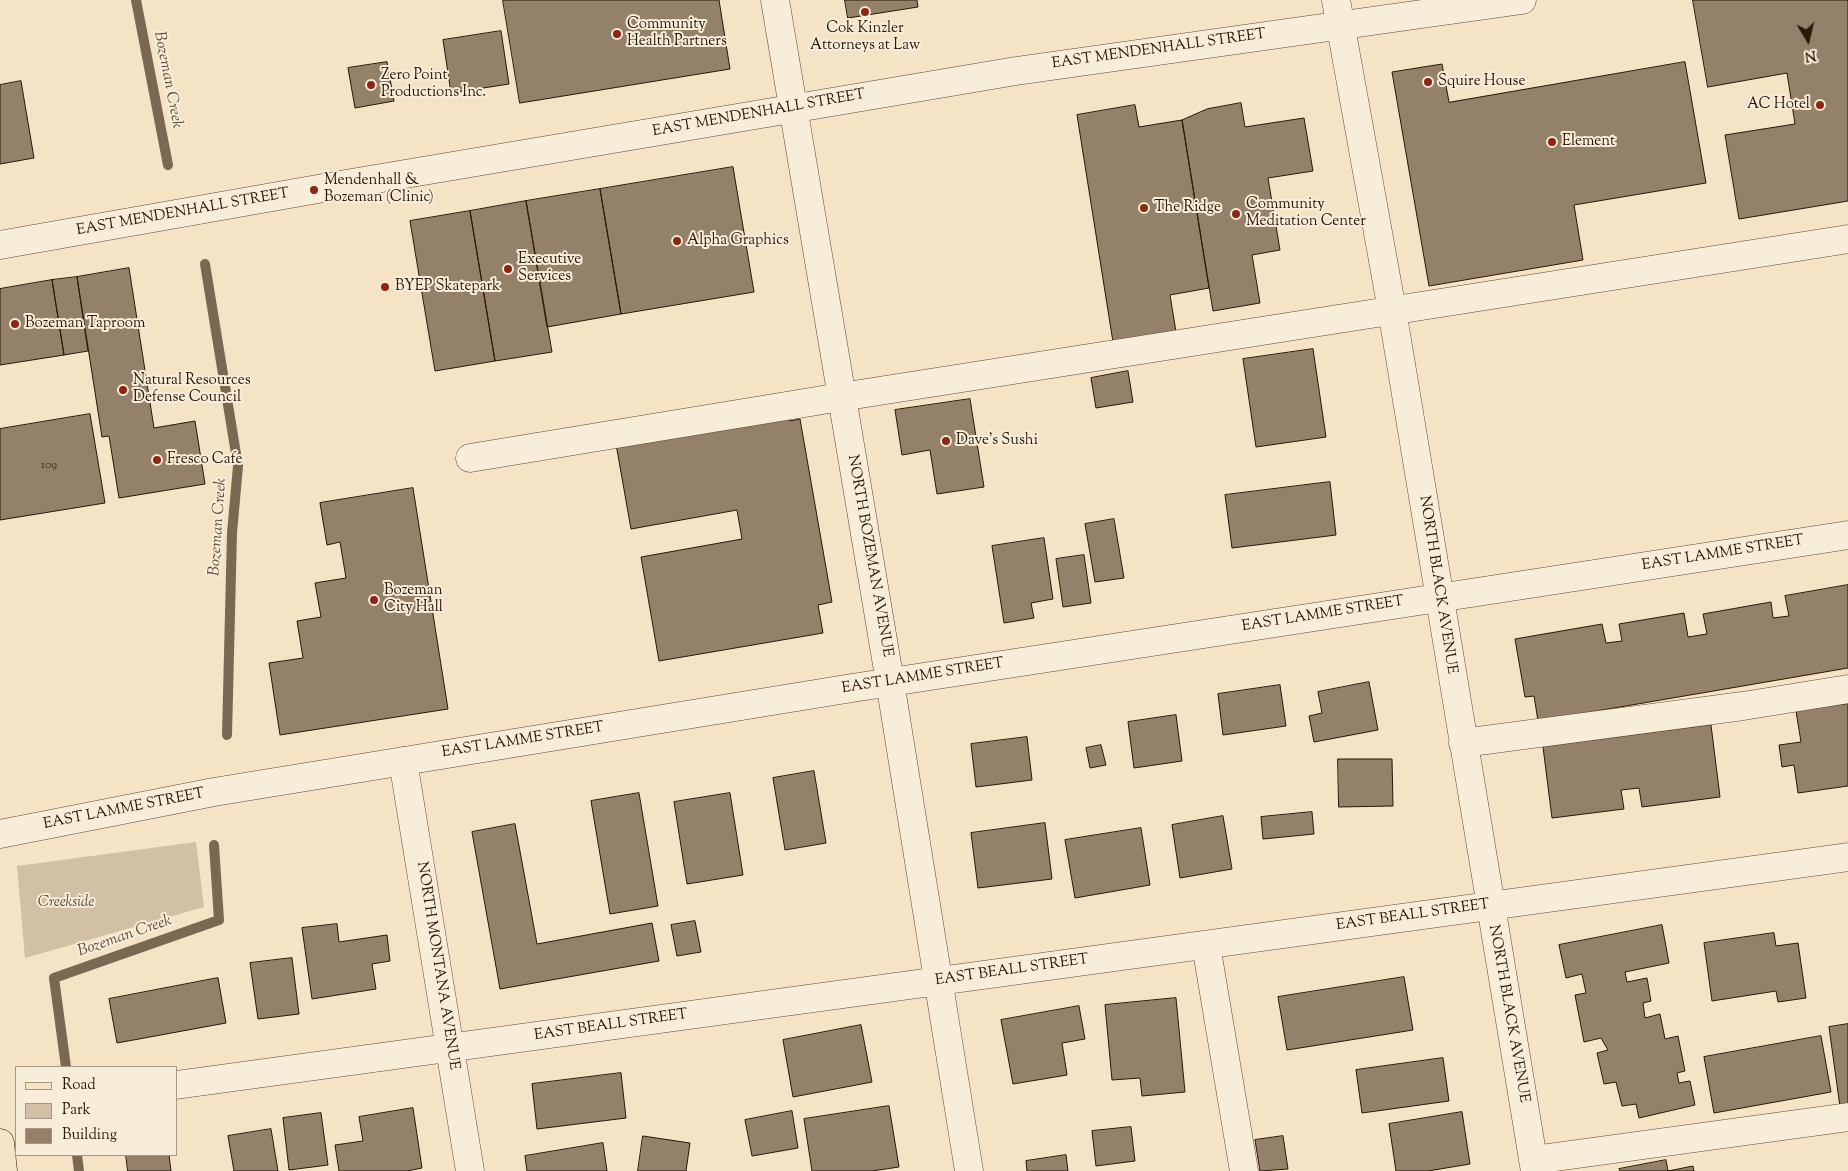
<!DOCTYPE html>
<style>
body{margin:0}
#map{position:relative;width:1848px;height:1171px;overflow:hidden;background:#f5e3c5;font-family:"Sorts Mill Goudy",serif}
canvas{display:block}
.legend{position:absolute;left:15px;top:1066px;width:162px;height:90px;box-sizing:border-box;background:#f8edd9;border:1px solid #a59785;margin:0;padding:6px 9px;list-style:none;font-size:15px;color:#291707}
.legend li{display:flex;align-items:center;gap:10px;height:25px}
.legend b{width:25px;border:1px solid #a59785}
.north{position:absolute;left:1783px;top:15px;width:50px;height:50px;-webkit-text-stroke:4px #f8edd9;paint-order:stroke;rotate:171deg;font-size:14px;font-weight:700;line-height:20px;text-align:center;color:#291707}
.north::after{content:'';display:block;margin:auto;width:18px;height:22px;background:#291707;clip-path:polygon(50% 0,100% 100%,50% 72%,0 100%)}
</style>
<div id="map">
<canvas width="1848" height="1171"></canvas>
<ul class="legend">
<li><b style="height:6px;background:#f5e3c5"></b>Road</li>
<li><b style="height:14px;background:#d2c0a5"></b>Park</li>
<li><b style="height:14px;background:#93816a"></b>Building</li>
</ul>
<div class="north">N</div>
</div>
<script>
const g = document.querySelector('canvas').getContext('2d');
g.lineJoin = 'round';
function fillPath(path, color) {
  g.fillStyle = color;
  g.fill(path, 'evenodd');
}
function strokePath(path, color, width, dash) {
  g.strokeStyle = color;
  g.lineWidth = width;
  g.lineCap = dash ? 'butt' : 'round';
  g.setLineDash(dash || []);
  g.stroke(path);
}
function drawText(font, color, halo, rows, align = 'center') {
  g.font = font + ' "Sorts Mill Goudy",serif';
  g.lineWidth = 4;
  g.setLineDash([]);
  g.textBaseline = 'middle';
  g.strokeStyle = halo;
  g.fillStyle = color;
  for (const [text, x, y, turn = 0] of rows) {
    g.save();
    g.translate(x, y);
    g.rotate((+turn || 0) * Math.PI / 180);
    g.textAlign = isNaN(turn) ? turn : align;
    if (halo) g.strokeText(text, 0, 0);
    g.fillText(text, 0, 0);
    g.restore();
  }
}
const green = new Path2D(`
 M196,842L204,907L25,958L17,866Z`);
const stream = new Path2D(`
 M136,0L168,165
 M205,264L238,466L232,533L227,735
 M66,1067L54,978L219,920L214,845
 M77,1155L79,1171`);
const building = new Path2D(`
 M503,0H719L730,69L520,103Z
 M845,0H917L918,7L848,18Z
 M1693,0H1848V201L1739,219L1725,135L1795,124L1787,73L1708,87Z
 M501,31L509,84L451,93L443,40Z
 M387,62L394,101L355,108L348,68Z
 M1685,62L1706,183L1574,205L1583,260L1429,286L1392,72L1442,64L1449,102Z
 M21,81L34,158L0,164V85Z
 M1241,103L1245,127L1304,118L1313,171L1268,178L1280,250L1252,255L1260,303L1213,311L1182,120L1207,109Z
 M1135,105L1139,127L1182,120L1209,288L1170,295L1176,332L1113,342L1077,115Z
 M733,167L754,292L621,314L600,189Z
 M600,189L621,314L547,327L526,201Z
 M526,201L552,352L495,361L470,211Z
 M470,211L495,361L435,371L410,221Z
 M129,268L154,428L195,421L205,484L119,498L109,436L102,437L77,277Z
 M77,277L88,351L64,355L52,280Z
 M52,280L64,355L0,365V289Z
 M1313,349L1326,437L1256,447L1243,359Z
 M1128,371L1133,402L1096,408L1091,378Z
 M970,399L984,487L937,494L930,450L902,455L895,410Z
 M90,414L105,503L0,520V429Z
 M789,414L790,421L800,419L832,602L818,605L823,633L659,661L641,557L742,539L737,510L631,529L616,444Z
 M1330,482L1336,535L1232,548L1225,495Z
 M413,488L448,709L280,735L269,663L303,658L297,621L321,617L315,583L346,578L340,542L327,545L320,503Z
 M1114,519L1124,578L1095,582L1085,524Z
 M1044,538L1053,599L1031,603L1034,618L1004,623L992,546Z
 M1084,555L1091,603L1063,607L1056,559Z
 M1848,585V668L1538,721L1534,696L1525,697L1515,639L1602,624L1606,643L1622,641L1619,624L1684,613L1688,637L1707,634L1703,614L1771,602L1773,618L1789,616L1785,596Z
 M1369,682L1378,730L1314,742L1309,716L1322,713L1318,692Z
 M1280,685L1286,726L1223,735L1218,694Z
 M1848,704V786L1798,793L1794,765L1782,767L1779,745L1801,742L1796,711Z
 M1176,715L1182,761L1134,768L1128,722Z
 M1711,725L1720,797L1642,807L1639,788L1621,790L1624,809L1552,818L1543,747Z
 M1027,737L1032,780L976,787L971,744Z
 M1101,745L1106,765L1090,768L1086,748Z
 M1338,759H1392L1393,806L1339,807Z
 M814,771L826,843L785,850L773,778Z
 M639,793L658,906L610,914L591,801Z
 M730,793L743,875L687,884L674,802Z
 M1312,812L1314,834L1263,839L1261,817Z
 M1223,816L1232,869L1180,878L1172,825Z
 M1045,823L1052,879L978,888L971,833Z
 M515,824L537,944L652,923L659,961L500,989L472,832Z
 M1141,828L1150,885L1075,898L1065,840Z
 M695,921L701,952L677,956L671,925Z
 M337,924L339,942L387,935L390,961L372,964L376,989L312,999L302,928Z
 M1662,925L1669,963L1625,972L1627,982L1647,978L1651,1001L1643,1003L1645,1018L1660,1014L1665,1039L1678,1036L1685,1071L1677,1073L1679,1083L1690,1081L1695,1105L1639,1118L1636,1104L1622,1106L1616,1082L1604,1084L1597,1053L1608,1050L1601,1038L1584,1042L1575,995L1586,993L1582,974L1566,978L1559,945Z
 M1774,933L1776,946L1798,943L1806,998L1778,1002L1776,991L1712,1001L1704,943Z
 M292,958L299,1014L258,1019L250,963Z
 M1404,977L1413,1030L1287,1050L1278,997Z
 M218,978L226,1023L117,1043L109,999Z
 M1176,998L1185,1092L1142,1096L1140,1078L1112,1080L1105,1005Z
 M1079,1006L1085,1039L1062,1043L1067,1075L1013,1084L1001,1020Z
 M1848,1024V1106L1840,1107L1829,1027Z
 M861,1025L872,1082L793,1097L783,1040Z
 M1821,1036L1831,1092L1714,1113L1704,1057Z
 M1443,1058L1449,1101L1362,1113L1356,1070Z
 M621,1073L626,1118L537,1129L532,1084Z
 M889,1106L899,1167L872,1171H812L804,1119Z
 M413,1108L422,1168L407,1171H339L335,1145L363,1141L359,1117Z
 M792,1111L798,1148L752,1156L745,1120Z
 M1462,1112L1470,1164L1428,1171H1396L1389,1124Z
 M321,1113L328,1165L289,1170L283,1118Z
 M1131,1127L1135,1161L1096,1166L1092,1131Z
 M271,1129L278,1171H234L228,1136Z
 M643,1136L690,1143L686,1171H638Z
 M1283,1136L1288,1169L1260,1171L1255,1140Z
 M603,1143L607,1171H527L525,1156Z
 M126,1155H169L171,1171H128Z
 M1066,1155L1068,1171H1027L1026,1161Z
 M1666,1160L1668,1171L1693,1166L1694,1171H1620L1619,1169Z`);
const minor = new Path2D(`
 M775,0L890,682L969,1171
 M1336,0L1392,310L1535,1171
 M0,245L352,183L1016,71L1522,0
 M470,458L841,397L1848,239
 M1463,743L1743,706L1848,689
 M403,761L470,1171
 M0,834L214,792L852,688L1848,535
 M1206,945L1244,1171
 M176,1085L1848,857
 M1533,1160L1848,1117`);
const major = new Path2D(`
 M0,1143L3,1171`);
const markers = [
 [865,12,5,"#8f2418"],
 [617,34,5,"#8f2418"],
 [1428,82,5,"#8f2418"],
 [371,85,5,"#8f2418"],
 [1820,105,5,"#8f2418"],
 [1552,142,5,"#8f2418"],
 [314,190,5,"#8f2418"],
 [1144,208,5,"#8f2418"],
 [1236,214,5,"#8f2418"],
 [677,241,5,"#8f2418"],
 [508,269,5,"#8f2418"],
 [385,287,5,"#8f2418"],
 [15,324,5,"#8f2418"],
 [123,390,5,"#8f2418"],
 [946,441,5,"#8f2418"],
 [157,460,5,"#8f2418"],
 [374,600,5,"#8f2418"]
];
const numberNames = [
 ["109",49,466]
];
const poiNames = [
 ["Community",627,25],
 ["Health Partners",627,42],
 ["Cok Kinzler",865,29,"center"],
 ["Attorneys at Law",865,46,"center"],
 ["Zero Point",381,76],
 ["Productions Inc.",381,93],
 ["Squire House",1438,82],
 ["AC Hotel",1810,105,"right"],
 ["Element",1562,142],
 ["Mendenhall &",324,181],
 ["Bozeman (Clinic)",324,198],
 ["Community",1246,205],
 ["Meditation Center",1246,222],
 ["The Ridge",1154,208],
 ["Alpha Graphics",687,241],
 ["Executive",518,260],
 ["Services",518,277],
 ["BYEP Skatepark",395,287],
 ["Bozeman Taproom",25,324],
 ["Natural Resources",133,381],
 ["Defense Council",133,398],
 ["Dave's Sushi",956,441],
 ["Fresco Cafe",167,460],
 ["Bozeman",384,591],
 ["City Hall",384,608]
];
const streetNames = [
 ["EAST MENDENHALL STREET",1159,50,-8],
 ["EAST MENDENHALL STREET",759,114,-10],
 ["EAST MENDENHALL STREET",183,213,-10],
 ["EAST LAMME STREET",1723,554,-9],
 ["NORTH BOZEMAN AVENUE",869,556,80],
 ["NORTH BLACK AVENUE",1437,585,81],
 ["EAST LAMME STREET",1323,615,-9],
 ["EAST LAMME STREET",923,677,-9],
 ["EAST LAMME STREET",523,741,-9],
 ["EAST LAMME STREET",124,810,-11],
 ["EAST BEALL STREET",1413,916,-8],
 ["NORTH MONTANA AVENUE",437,966,81],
 ["EAST BEALL STREET",1012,971,-8],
 ["NORTH BLACK AVENUE",1508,1014,80],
 ["EAST BEALL STREET",611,1026,-8]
];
const parkNames = [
 ["Creekside",66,903]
];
const waterNames = [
 ["Bozeman Creek",167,80,79],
 ["Bozeman Creek",219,527,-86],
 ["Bozeman Creek",125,937,-19]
];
fillPath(green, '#d2c0a5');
strokePath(stream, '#7a6852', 10);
fillPath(building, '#93816a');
strokePath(building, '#291707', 1);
strokePath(minor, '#5c4a36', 29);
strokePath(major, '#291707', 29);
strokePath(minor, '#f8edd9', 28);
strokePath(major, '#f5e3c5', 28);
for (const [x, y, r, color] of markers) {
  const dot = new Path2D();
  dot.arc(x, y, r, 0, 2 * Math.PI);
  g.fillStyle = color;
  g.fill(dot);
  strokePath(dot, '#f8edd9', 2);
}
drawText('12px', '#443220', null, numberNames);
drawText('15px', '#291707', '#f8edd9', poiNames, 'left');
drawText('15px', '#291707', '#f8edd9', streetNames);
drawText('italic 15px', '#5c4a36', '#f8edd9', parkNames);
drawText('italic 16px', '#5f4d39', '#f8edd9', waterNames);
</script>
